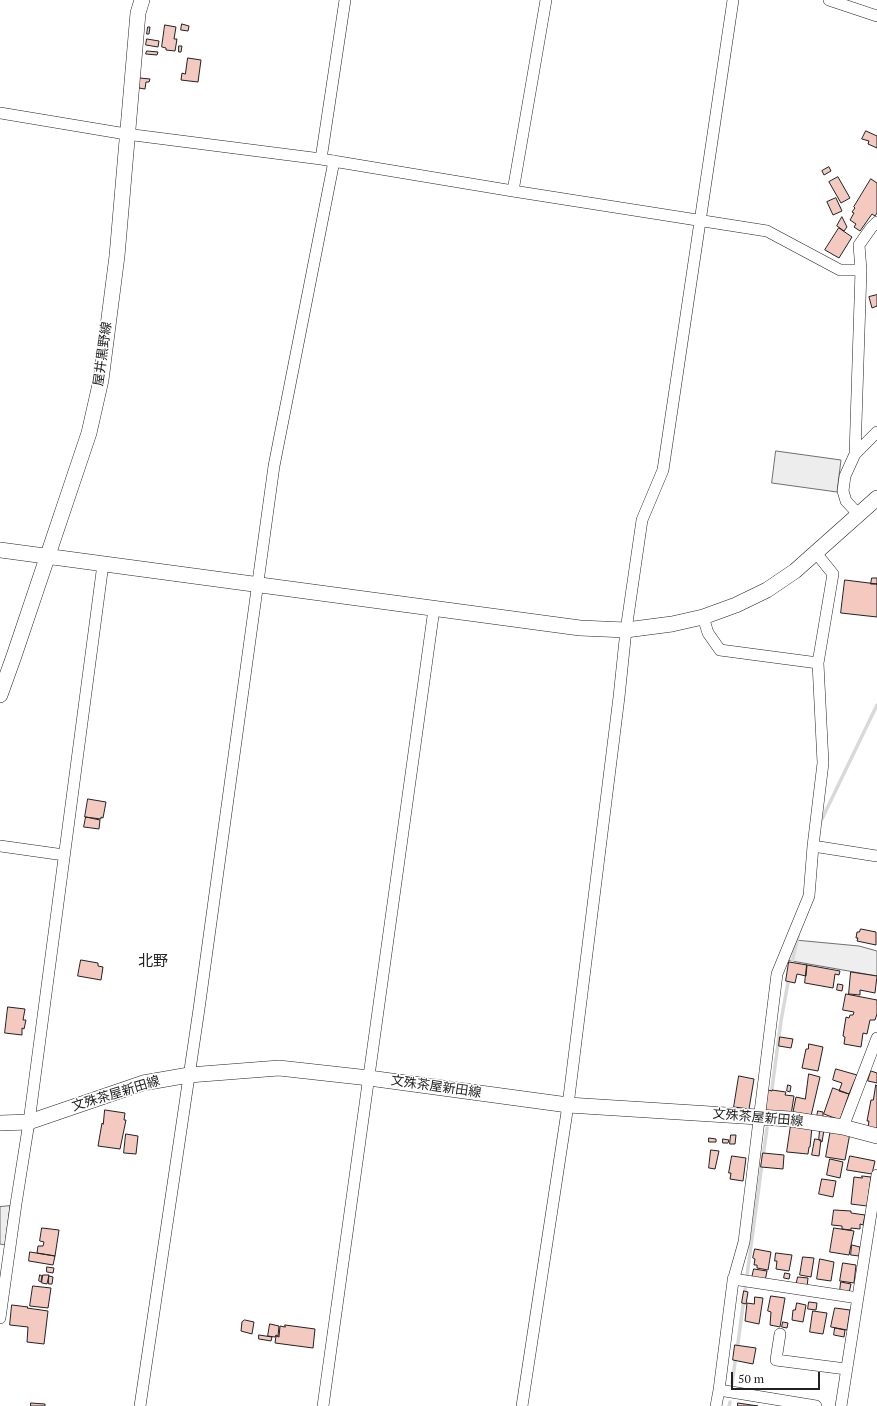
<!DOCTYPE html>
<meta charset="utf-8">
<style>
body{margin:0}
#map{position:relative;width:877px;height:1406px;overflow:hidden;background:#fff;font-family:"PT Serif",serif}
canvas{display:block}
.scale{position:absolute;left:731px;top:1372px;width:89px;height:18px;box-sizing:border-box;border:2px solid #222;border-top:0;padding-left:5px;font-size:12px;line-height:14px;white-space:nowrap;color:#222;-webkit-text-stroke:3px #fff;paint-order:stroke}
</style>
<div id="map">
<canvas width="877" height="1406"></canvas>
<div class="scale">50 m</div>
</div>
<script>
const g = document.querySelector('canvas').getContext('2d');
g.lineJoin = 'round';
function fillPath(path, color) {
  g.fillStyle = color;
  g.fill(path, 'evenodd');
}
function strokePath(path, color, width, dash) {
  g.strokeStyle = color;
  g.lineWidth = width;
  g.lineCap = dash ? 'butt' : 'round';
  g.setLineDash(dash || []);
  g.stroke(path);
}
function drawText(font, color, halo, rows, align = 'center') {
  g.font = font + ' "PT Serif","Noto Sans JP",serif';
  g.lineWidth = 3;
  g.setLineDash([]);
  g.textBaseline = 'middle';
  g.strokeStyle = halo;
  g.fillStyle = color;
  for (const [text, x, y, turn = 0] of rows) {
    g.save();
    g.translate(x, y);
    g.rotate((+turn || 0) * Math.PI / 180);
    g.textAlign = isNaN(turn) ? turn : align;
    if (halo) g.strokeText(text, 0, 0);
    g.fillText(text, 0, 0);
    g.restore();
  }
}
const green = new Path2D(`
 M795,940L859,946L877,951V976L786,960Z
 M10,1206L5,1245L0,1244V1207Z`);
const parking = new Path2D(`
 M776,451L841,460L837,492L772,483Z`);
const stream = new Path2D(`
 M820,823L877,705
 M791,967L798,936
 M771,1096L781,1021L789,977
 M763,1157L767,1128
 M737,1350L762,1164
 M732,1383L736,1356
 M729,1406L730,1402`);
const building = new Path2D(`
 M182,24L189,26L188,31L181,30Z
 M165,25L176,27L174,39H177L175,51L166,50V48L162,47Z
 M148,27H150L149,34H147Z
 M147,39L159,41L158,47L146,45Z
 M179,46H182L181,52H179Z
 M147,51L158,52L157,55L146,54Z
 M188,58L201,60L198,82L181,80L182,73L185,74Z
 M140,78L150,79L149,82H146L145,89L139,88Z
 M866,131L877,136V148L868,144L869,141L862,139Z
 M829,167L831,171L824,175L822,171Z
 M838,177L850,198L841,203L829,182Z
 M871,179L877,183V213L875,216L872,214L860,231L854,227L856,224L850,220L854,213L852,212L855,208L854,207Z
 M836,198L842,211L833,215L827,202Z
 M842,217L847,227L844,231L837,226Z
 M839,228L852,237L839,258L825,250Z
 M877,295V306L872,308L869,297Z
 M872,578H877V584H871Z
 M845,580L877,584V617L841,613Z
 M88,799L106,802L103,818L101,817V819L85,817Z
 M86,817L100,820L99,829L84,827Z
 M861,929L876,932V945L857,941L858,938H856L857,932H859Z
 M81,960L98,963V966L103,967L101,980L78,976Z
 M789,962L807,965L806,976L797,974L795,983L786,981Z
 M807,965L840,971L839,975L835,974L833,988L805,983Z
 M851,972L877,976L875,993L860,990V995L849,994Z
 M838,984L843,985L842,991L837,990Z
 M846,994L877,1000V1014L875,1020H870L867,1034L863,1033L861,1047L844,1044L845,1037L843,1036L846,1017L849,1018L850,1015H853L854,1012L843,1010Z
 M8,1007L25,1009L23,1020H26L24,1029L22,1028V1035L5,1033Z
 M780,1037L793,1039L791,1048L779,1046Z
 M809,1044L823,1047L818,1071L802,1068L806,1049H808Z
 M836,1069L857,1075L849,1094L839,1091L842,1083L833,1080Z
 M871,1071L877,1073V1083L868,1081Z
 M809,1074L820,1077L811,1116L793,1112L796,1097L805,1099Z
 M739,1076L754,1079L749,1109L734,1107Z
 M788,1085L791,1086L790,1092L787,1091Z
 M876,1085L877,1086V1129L868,1127L869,1121H867L871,1100H873Z
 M833,1088L849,1094L840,1120L824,1114Z
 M768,1090L772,1091V1090L786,1092L785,1095L794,1096L791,1115L764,1111Z
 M105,1110L125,1113L124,1120H126L120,1149L98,1146L102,1123L103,1124Z
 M818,1111L823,1112V1117H817Z
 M791,1125L812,1127L810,1147H809L808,1154L787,1152Z
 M831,1129L850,1133L845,1160L826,1157Z
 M820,1130H824L822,1142L819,1140Z
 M126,1134L138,1136L136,1154L124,1153Z
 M731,1135H736L735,1144H730Z
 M709,1138L716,1139V1142H709Z
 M723,1139L729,1140L728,1143H723Z
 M815,1139L821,1140L819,1156L812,1155Z
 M711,1150L719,1151L715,1169L709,1168Z
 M763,1153L784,1155L783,1169L761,1167Z
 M732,1156L746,1158L743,1181L730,1179L731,1173H729Z
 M850,1156L875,1161L872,1174L847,1170Z
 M830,1159L843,1162L840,1178L827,1175Z
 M862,1176L871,1177L867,1206L851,1204L854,1177L862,1178Z
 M822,1179L836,1181L833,1197L819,1194Z
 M834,1210L851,1211V1213L865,1215L863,1225L860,1224V1229L851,1228V1230L842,1229V1226L832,1225Z
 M42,1228L59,1230L55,1256L37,1253L38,1246H43L44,1242L40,1241Z
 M834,1228L854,1231L849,1255L830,1252Z
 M852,1245L860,1247L859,1256L851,1255Z
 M755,1249L771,1252L768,1270L757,1268V1265H754L755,1259L753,1258Z
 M30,1252L55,1256L53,1265L29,1261Z
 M776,1253L792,1255L789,1271L776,1269L777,1261H775Z
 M803,1257L814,1258L811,1277L800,1275Z
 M820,1259L834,1262L831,1281L817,1279Z
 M843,1263L856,1265L854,1283L840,1281Z
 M47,1267L54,1268L53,1273L47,1272Z
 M754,1269L767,1271L765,1281L752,1278Z
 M785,1273L790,1274L789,1279L784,1278Z
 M40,1275L42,1276L41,1282L39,1281Z
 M43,1275H49L47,1284L42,1283Z
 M49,1276L53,1277L52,1284H49Z
 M798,1277L808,1278L807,1287L796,1286Z
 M841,1282L851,1284L849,1293L840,1291Z
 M33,1286L51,1288L48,1308L30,1306Z
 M744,1291L748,1292L746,1304L742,1303Z
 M771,1296L785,1298L780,1327L770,1325L771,1312L768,1311Z
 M755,1297L763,1298L759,1324L745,1321L747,1303L754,1304Z
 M809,1302L817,1303L816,1310L808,1309Z
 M797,1303L806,1305L803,1322L792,1320L793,1310H795Z
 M12,1305L28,1307L27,1308L48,1311L44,1344L27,1342L28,1327L10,1325Z
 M835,1308L850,1310L847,1330L831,1327Z
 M813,1311L827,1313L823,1334L810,1332Z
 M245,1320L254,1322L252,1334L241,1331L242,1322Z
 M783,1322L788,1323L787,1328L782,1327Z
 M270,1324L279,1326L278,1336L276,1335L275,1337L268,1336Z
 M285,1325L315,1329L313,1348L275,1343L276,1336L279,1337L280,1326L285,1327Z
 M835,1328L845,1330L844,1337L834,1335Z
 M259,1335L272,1337L271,1341L259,1339Z
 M735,1345L756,1348L753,1364L733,1360Z
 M31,1403L45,1404V1406H31Z
 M738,1403L758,1406H738Z`);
const street = new Path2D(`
 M829,0L877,16
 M0,113L126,134L321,159L513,191L767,231L840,270H861
 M321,159L345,0
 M513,191L546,0
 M855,454L861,270L859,245L871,228L877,222
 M859,515L846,501L843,491L845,476L855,454L877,432
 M703,617L708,633L720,650L818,663L833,574L816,553
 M0,846L64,855
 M813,846L877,856
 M843,1127L877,1038
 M733,1279L858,1298
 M0,1318L16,1204L29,1122L103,564
 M780,1334L776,1360L846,1369
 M719,1390L733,1281L744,1242L777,974L809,896L813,846L823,763L818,663
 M140,1406L199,1009L274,466L334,161
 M323,1406L434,609
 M522,1406L568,1105L619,697L626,630L642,520L663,470L733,0
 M716,1406L719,1390L816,1406
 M841,1406L877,1175`);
const secondary = new Path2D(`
 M0,550L580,628L626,630L672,624L703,617L736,605L767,590L795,571L877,498
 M0,695L14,656L89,433L101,380L117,256L138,13L142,0
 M0,1123L29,1122L143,1083L189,1075L279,1068L369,1078L568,1105L790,1119L843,1127L877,1136`);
const streetNames = [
 ["屋井黒野線",103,354,-82],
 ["文殊茶屋新田線",436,1087,8],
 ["文殊茶屋新田線",116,1094,-17],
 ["文殊茶屋新田線",758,1118,5]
];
const quarterNames = [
 ["北野",153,962]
];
fillPath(green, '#eee');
strokePath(green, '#6f6f6f', 1);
fillPath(parking, '#ededed');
strokePath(parking, '#6f6f6f', 1);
strokePath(stream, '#d9d9d9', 3.5);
fillPath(building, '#f3c9c0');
strokePath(building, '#222', 1);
strokePath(street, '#222', 12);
strokePath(secondary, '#222', 16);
strokePath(street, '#fff', 11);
strokePath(secondary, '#fff', 15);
drawText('13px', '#222', '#fff', streetNames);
drawText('15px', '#222', '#fff', quarterNames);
</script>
